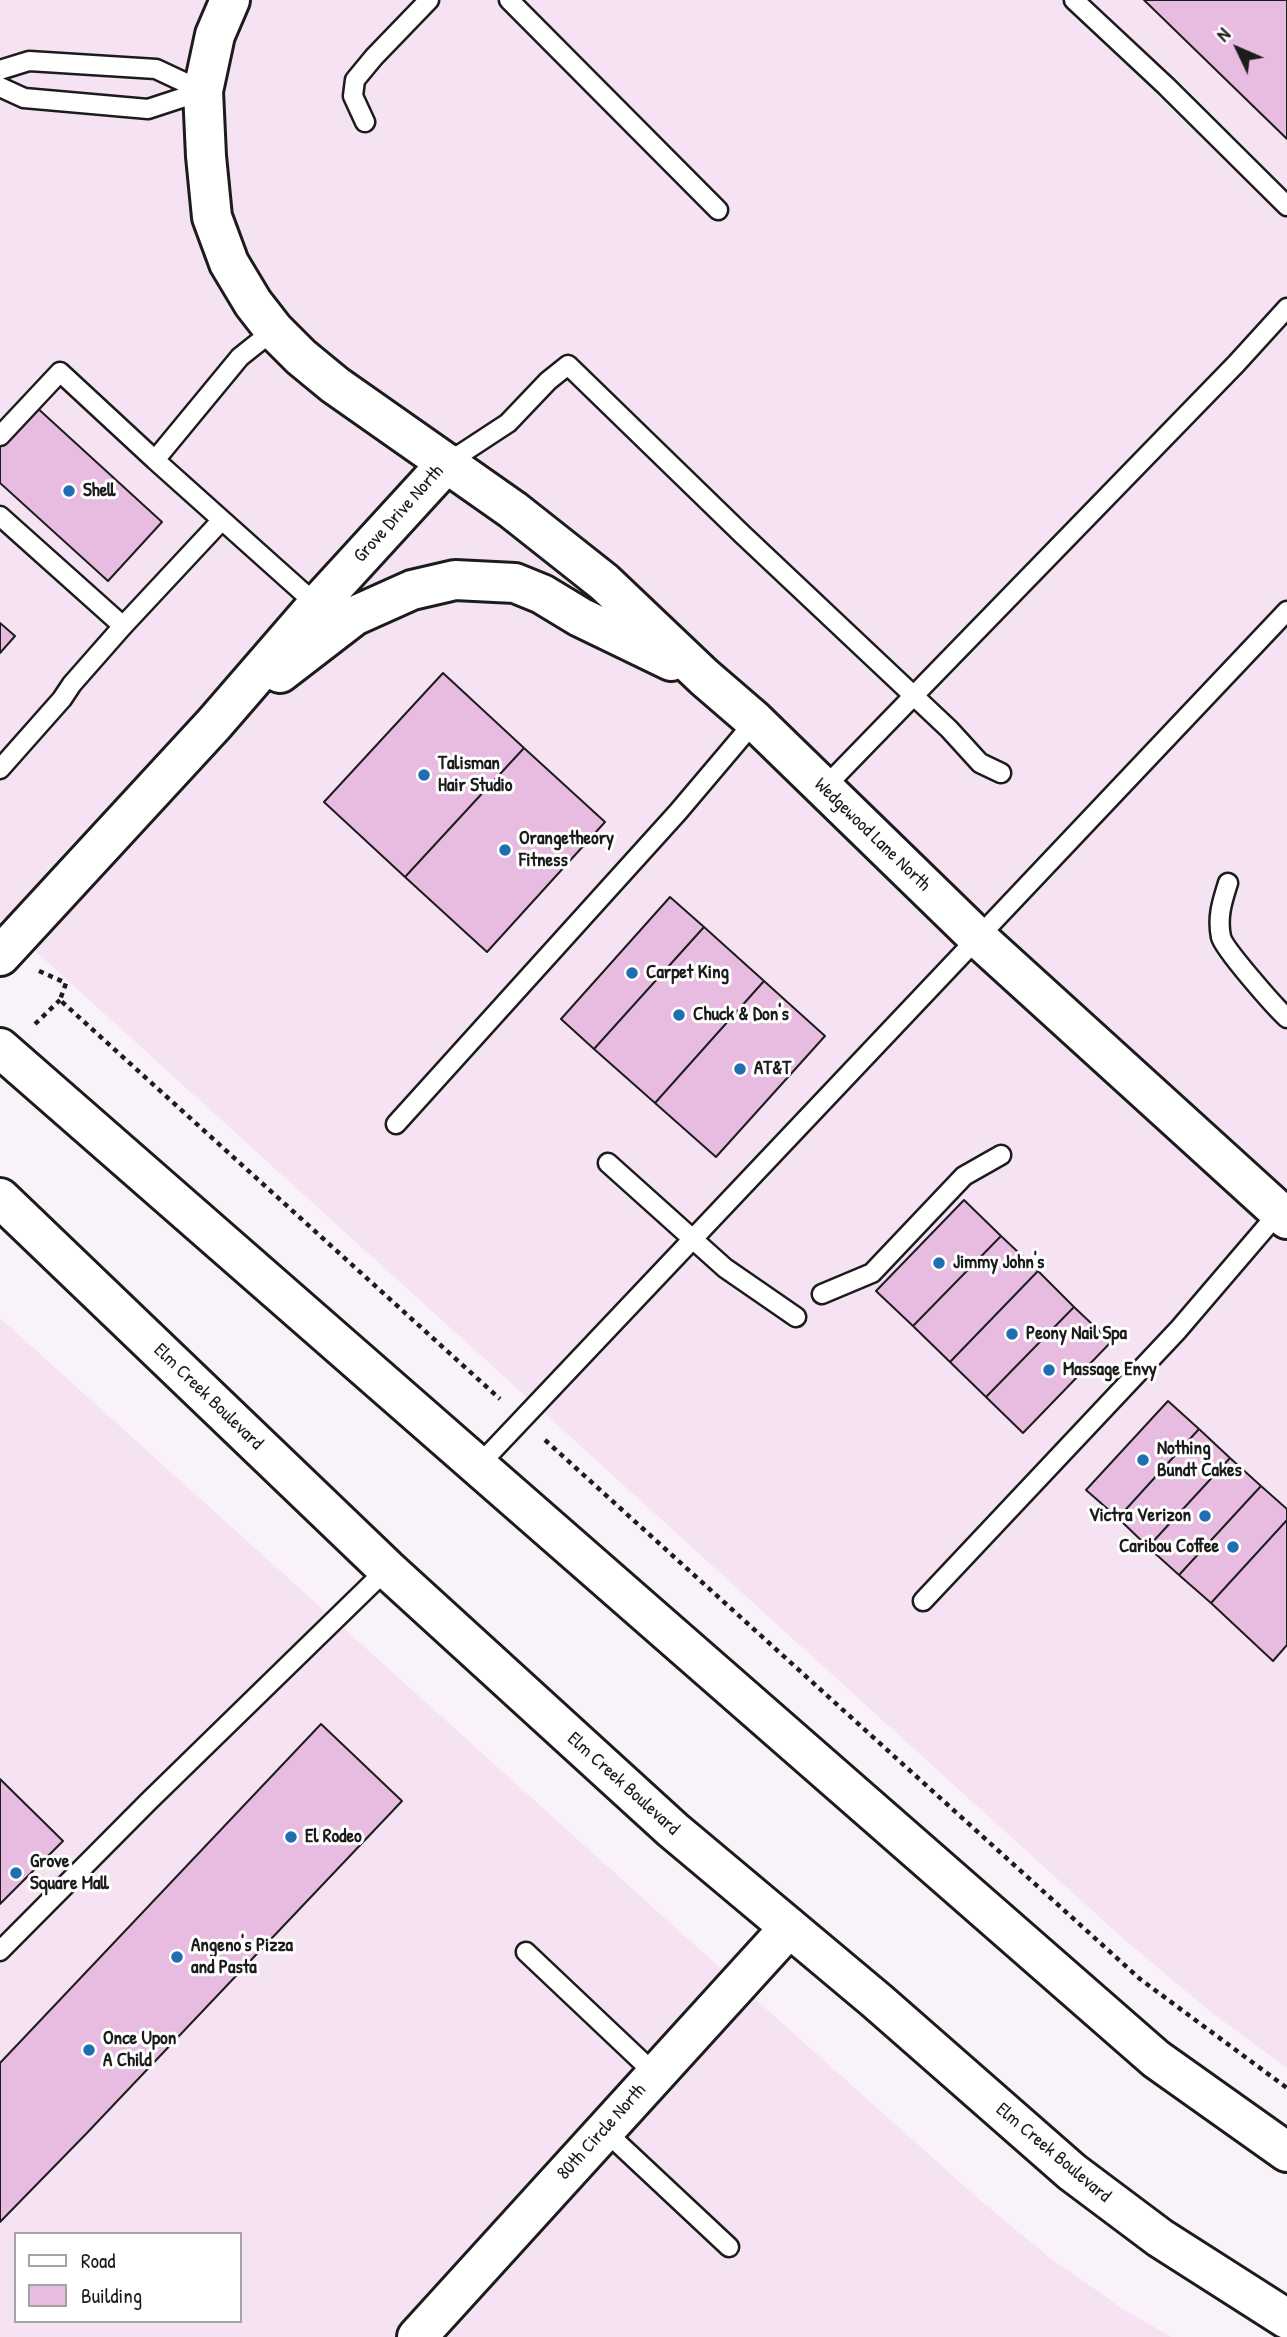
<!DOCTYPE html>
<style>
body{margin:0}
#map{position:relative;width:1287px;height:2337px;overflow:hidden;background:#faf2f9;font-family:"Patrick Hand",sans-serif}
canvas{display:block}
.legend{position:absolute;left:14px;top:2232px;width:228px;height:91px;box-sizing:border-box;background:#fff;border:2px solid #a4a4a4;margin:0;padding:9px 12px;list-style:none;font-size:21px;color:#1c1c1c}
.legend li{display:flex;align-items:center;gap:14px;height:35px}
.legend b{width:35px;border:2px solid #a4a4a4}
.north{position:absolute;left:1203px;top:14px;width:70px;height:70px;-webkit-text-stroke:5px #fff;paint-order:stroke;rotate:314deg;font-size:19px;font-weight:700;line-height:28px;text-align:center;color:#1c1c1c}
.north::after{content:'';display:block;margin:auto;width:24px;height:32px;background:#1c1c1c;clip-path:polygon(50% 0,100% 100%,50% 72%,0 100%)}
</style>
<div id="map">
<canvas width="1287" height="2337"></canvas>
<ul class="legend">
<li><b style="height:9px;background:#fff"></b>Road</li>
<li><b style="height:19px;background:#e8bce1"></b>Building</li>
</ul>
<div class="north">N</div>
</div>
<script>
const g = document.querySelector('canvas').getContext('2d');
g.lineJoin = 'round';
function fillPath(path, color) {
  g.fillStyle = color;
  g.fill(path, 'evenodd');
}
function strokePath(path, color, width, dash) {
  g.strokeStyle = color;
  g.lineWidth = width;
  g.lineCap = dash ? 'butt' : 'round';
  g.setLineDash(dash || []);
  g.stroke(path);
}
function drawText(font, color, halo, rows, align = 'center') {
  g.font = font + ' "Patrick Hand",sans-serif';
  g.lineWidth = 6;
  g.setLineDash([]);
  g.textBaseline = 'middle';
  g.strokeStyle = halo;
  g.fillStyle = color;
  for (const [text, x, y, turn = 0] of rows) {
    g.save();
    g.translate(x, y);
    g.rotate((+turn || 0) * Math.PI / 180);
    g.textAlign = isNaN(turn) ? turn : align;
    if (halo) g.strokeText(text, 0, 0);
    g.fillText(text, 0, 0);
    g.restore();
  }
}
const built = new Path2D(`
 M0,0H1287V2068L1212,2013L1118,1934L0,919Z
 M0,1318L679,1931L981,2201L1050,2258L1123,2309L1171,2337H0ZM16,2234H240V2321H16Z`);
const building = new Path2D(`
 M1144,0H1287V139Z
 M34,405L162,522L108,581L0,483V441Z
 M0,623L15,636L0,653Z
 M443,673L524,748L405,877L324,802Z
 M524,748L605,822L487,952L405,877Z
 M670,897L704,927L594,1049L561,1019Z
 M704,927L764,981L655,1103L594,1049Z
 M764,981L825,1036L716,1157L655,1103Z
 M964,1200L1001,1236L913,1326L876,1291Z
 M1001,1236L1038,1271L950,1362L913,1326Z
 M1038,1271L1074,1307L986,1397L950,1362Z
 M1074,1307L1111,1342L1023,1433L986,1397Z
 M1168,1401L1199,1429L1118,1518L1086,1490Z
 M1199,1429L1230,1458L1148,1547L1118,1518Z
 M1230,1458L1261,1486L1179,1575L1148,1547Z
 M1261,1486L1287,1509V1520L1211,1603L1179,1575Z
 M1287,1520V1645L1273,1661L1211,1603Z
 M321,1724L402,1801L85,2135L0,2222V2063Z
 M0,1779L63,1841L0,1904Z`);
const path = new Path2D(`
 M39,971L66,983L60,1000L500,1399
 M35,1024L60,1000
 M545,1440L1140,1979L1287,2088`);
const service = new Path2D(`
 M509,0L718,210
 M1074,0L1166,86L1287,206
 M0,70L29,61L156,69L203,91
 M0,87L24,98L148,109L203,91
 M365,122L353,96L355,80L374,57L429,0
 M274,330L240,357L155,460L317,605
 M0,436L60,372L155,460
 M447,463L508,423L548,381L568,365L742,534L949,729L980,763L1001,773
 M0,516L123,626
 M0,769L62,699L72,684L123,626L221,521
 M824,788L1236,364L1287,308
 M1228,883C1222,902 1217,917 1221,937C1224,949 1275,1007 1287,1018
 M396,1124L678,812L755,721
 M608,1163L725,1268L796,1317
 M822,1294L872,1273L964,1176L1001,1155
 M478,1466L1287,611
 M923,1601L1178,1330L1279,1212
 M0,1951L149,1801L387,1569
 M526,1952L655,2074
 M604,2130L729,2247`);
const tertiary = new Path2D(`
 M230,0L215,35L203,91L206,156L212,217L229,263L253,303L274,330L301,357L335,385L513,510L604,582L704,677L755,721L978,938L1287,1219
 M280,673L354,616L412,590L455,580L515,583L542,594L580,617L671,661
 M0,956L214,724L317,605L447,463
 M417,2337L789,1928`);
const secondary = new Path2D(`
 M0,1048L1156,2059L1287,2152
 M0,1198L387,1569L673,1830L877,2001L1072,2172L1160,2238L1287,2319`);
const markers = [
 [69,491,7,"#1f6fb2"],
 [424,775,7,"#1f6fb2"],
 [505,850,7,"#1f6fb2"],
 [632,973,7,"#1f6fb2"],
 [679,1015,7,"#1f6fb2"],
 [740,1069,7,"#1f6fb2"],
 [939,1263,7,"#1f6fb2"],
 [1012,1334,7,"#1f6fb2"],
 [1049,1370,7,"#1f6fb2"],
 [1143,1460,7,"#1f6fb2"],
 [1205,1516,7,"#1f6fb2"],
 [1233,1547,7,"#1f6fb2"],
 [291,1837,7,"#1f6fb2"],
 [16,1873,7,"#1f6fb2"],
 [177,1957,7,"#1f6fb2"],
 [89,2050,7,"#1f6fb2"]
];
const poiNames = [
 ["Shell",83,491],
 ["Talisman",438,764],
 ["Hair Studio",438,786],
 ["Orangetheory",519,839],
 ["Fitness",519,861],
 ["Carpet King",646,973],
 ["Chuck & Don's",693,1015],
 ["AT&T",754,1069],
 ["Jimmy John's",953,1263],
 ["Peony Nail Spa",1026,1334],
 ["Massage Envy",1063,1370],
 ["Nothing",1157,1449],
 ["Bundt Cakes",1157,1471],
 ["Victra Verizon",1191,1516,"right"],
 ["Caribou Coffee",1219,1547,"right"],
 ["El Rodeo",305,1837],
 ["Grove",30,1862],
 ["Square Mall",30,1884],
 ["Angeno's Pizza",191,1946],
 ["and Pasta",191,1968],
 ["Once Upon",103,2039],
 ["A Child",103,2061]
];
const streetNames = [
 ["Grove Drive North",399,514,-48],
 ["Wedgewood Lane North",872,835,44],
 ["Elm Creek Boulevard",208,1397,44],
 ["Elm Creek Boulevard",623,1784,42],
 ["80th Circle North",602,2132,-48],
 ["Elm Creek Boulevard",1053,2153,40]
];
fillPath(built, '#f5e2f2');
fillPath(building, '#e8bce1');
strokePath(building, '#1c1c1c', 2);
strokePath(service, '#1c1c1c', 23);
strokePath(tertiary, '#1c1c1c', 44);
strokePath(secondary, '#1c1c1c', 44);
strokePath(path, '#1c1c1c', 4.5, [5, 5]);
strokePath(service, '#fff', 18);
strokePath(tertiary, '#fff', 38);
strokePath(secondary, '#fff', 38);
for (const [x, y, r, color] of markers) {
  const dot = new Path2D();
  dot.arc(x, y, r, 0, 2 * Math.PI);
  g.fillStyle = color;
  g.fill(dot);
  strokePath(dot, '#fff', 2.5);
}
drawText('bold 19px', '#1c1c1c', '#fff', poiNames, 'left');
drawText('19px', '#1c1c1c', '#fff', streetNames);
</script>
